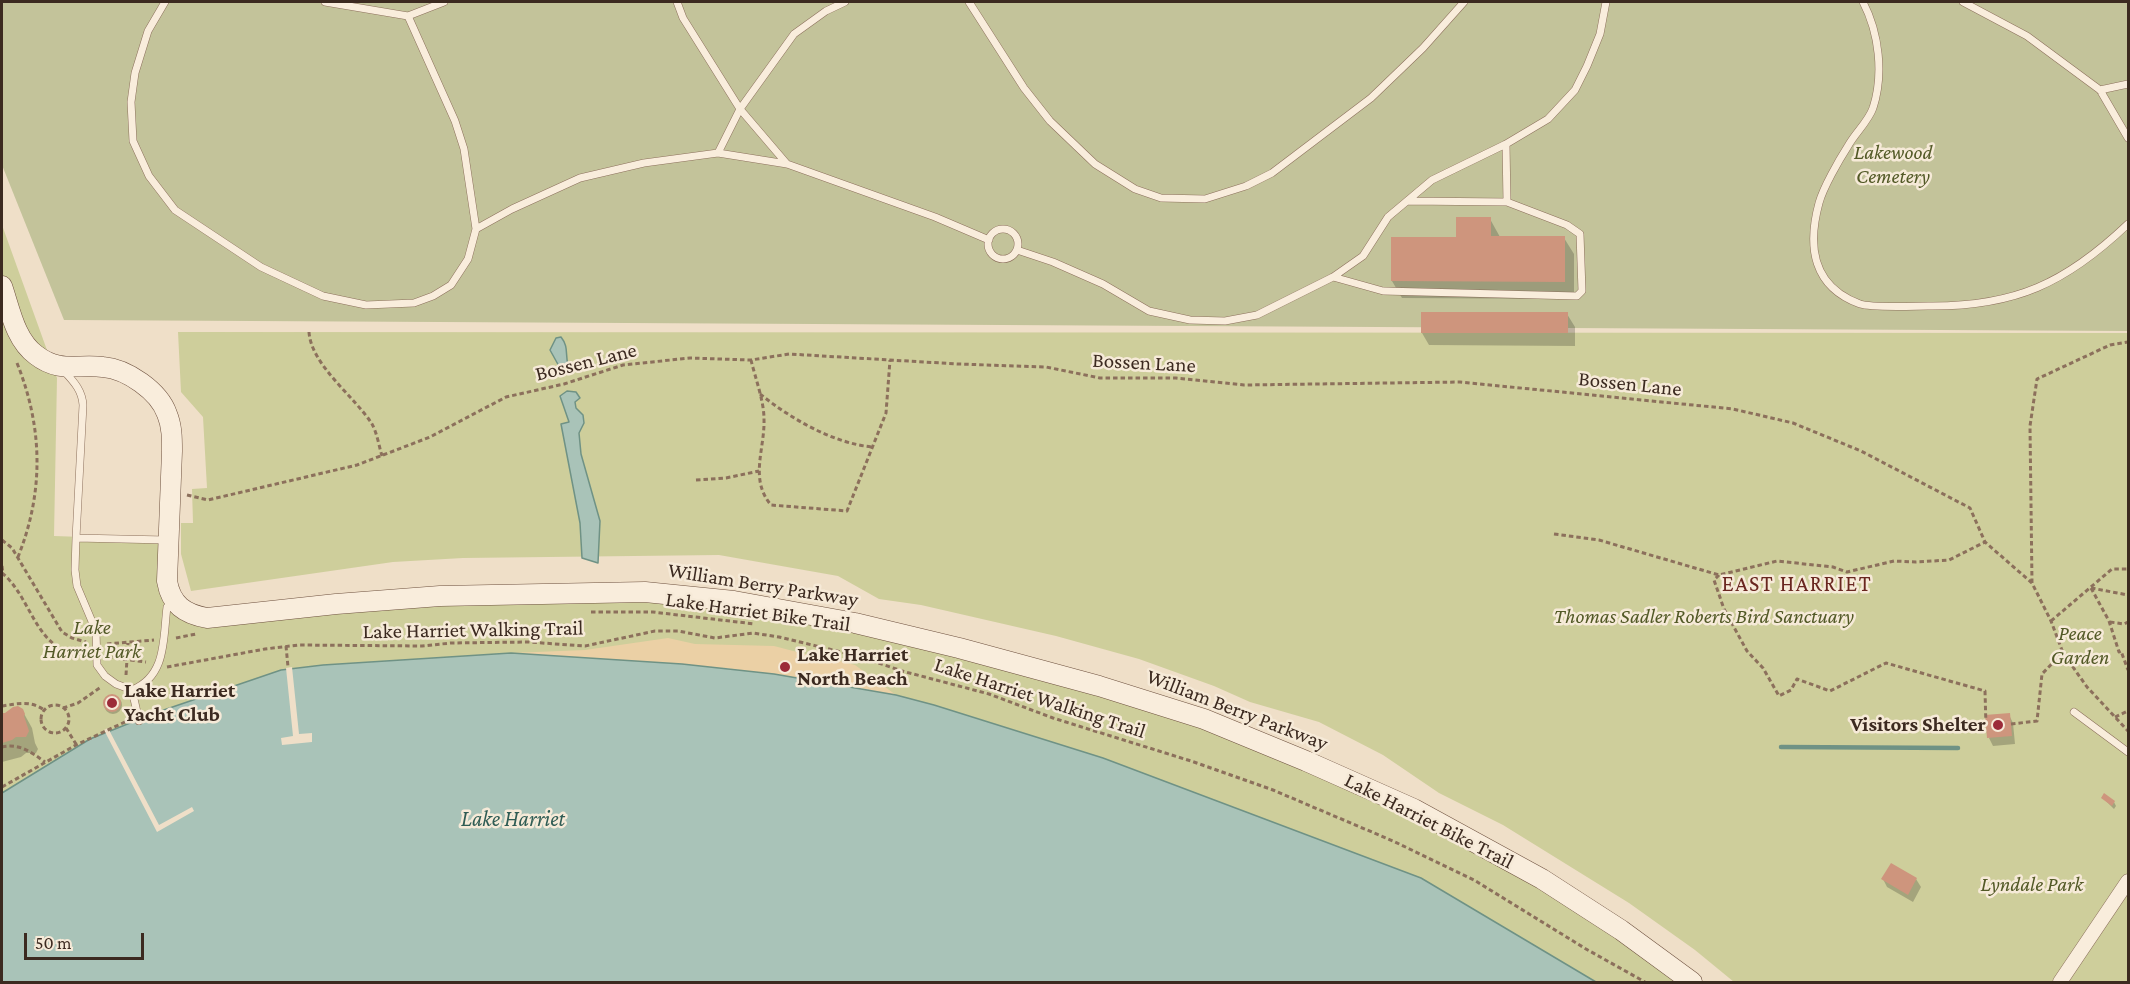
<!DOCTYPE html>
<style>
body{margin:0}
#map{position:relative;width:2130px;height:984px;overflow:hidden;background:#efdfc8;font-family:"Crimson Pro",serif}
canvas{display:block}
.frame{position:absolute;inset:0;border:3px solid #3c2a20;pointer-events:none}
.scale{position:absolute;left:24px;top:933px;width:120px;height:27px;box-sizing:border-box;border:3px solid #3c2a20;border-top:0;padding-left:8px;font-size:18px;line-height:21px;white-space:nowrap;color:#3c2a20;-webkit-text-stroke:4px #f6ead8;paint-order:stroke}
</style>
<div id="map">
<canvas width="2130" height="984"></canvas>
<div class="frame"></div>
<div class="scale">50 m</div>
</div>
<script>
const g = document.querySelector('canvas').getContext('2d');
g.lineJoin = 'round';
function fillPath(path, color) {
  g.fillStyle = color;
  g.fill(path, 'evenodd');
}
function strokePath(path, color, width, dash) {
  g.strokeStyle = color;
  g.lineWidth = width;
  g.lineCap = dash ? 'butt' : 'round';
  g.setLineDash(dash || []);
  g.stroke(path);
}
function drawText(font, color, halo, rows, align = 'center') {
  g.font = font + ' "Crimson Pro",serif';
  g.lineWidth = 5;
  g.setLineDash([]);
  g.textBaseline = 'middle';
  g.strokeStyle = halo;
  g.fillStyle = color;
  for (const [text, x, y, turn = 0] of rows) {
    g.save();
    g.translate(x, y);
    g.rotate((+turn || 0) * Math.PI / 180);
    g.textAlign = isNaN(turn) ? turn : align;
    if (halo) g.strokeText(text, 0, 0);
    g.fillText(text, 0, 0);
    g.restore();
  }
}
const green = new Path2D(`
 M2,225L57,378L54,536L169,540L183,610L336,604L734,601L1099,686L1414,809L1692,982H1596L1421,878L896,695L836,683L727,668L511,653L323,665L281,670L153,714L150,717L130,723L90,739L2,793Z
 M178,332L2128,333V982H1734L1695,950L1629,903L1503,825L1439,793L1383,755L1319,722L1250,702L1214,686L1139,659L1056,636L921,605L879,599L838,576L719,555L463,558L393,562L191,591L181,554V523H193L192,489L207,488L203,417L181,392Z`);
const sand = new Path2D(`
 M668,638L695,644L774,646L820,658L836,660L855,665L896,695L836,683L727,668L511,653L585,650Z`);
const cemetery = new Path2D(`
 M2,2H2128V331L64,320L2,165Z`);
const water = new Path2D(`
 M561,337C569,347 565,354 568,365L560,368L550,350L556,338Z
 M567,391L576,392L580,398L575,402L576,408L583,415L584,423L579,433L581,454L600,521L598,563L582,558L580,523L561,424L569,422L560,396Z
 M511,653L682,664L774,674L896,695L934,705L1103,758L1421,878L1596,982H2V793L90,739L130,723L150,717L152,714L281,670L323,665Z`);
const pier = new Path2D(`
 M292,667L299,734L312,733V742L282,745L281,738L293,736L286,668Z
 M108,728L159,825L192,807L194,811L157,832L104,730Z`);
const shadow = new Path2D(`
 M1490,219L1500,237L1564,238L1574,254V299L1402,298L1392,281Z
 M1567,314L1575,327V346L1429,345L1422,333Z
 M104 705a9 9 0 1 1 18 0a9 9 0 1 1-18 0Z
 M22,710L32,728L35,743L38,749L36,753H26L21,757L2,762V715Z
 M2009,715L2013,723L2015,744L1993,746L1989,738Z
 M2103,798L2114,802L2116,806L2114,809Z
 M1883,879H1916L1921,887L1913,902L1887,887Z`);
const stream = new Path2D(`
 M1781,747L1958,748`);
const building = new Path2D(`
 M1456,217H1491V236H1565V282L1391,281V237H1456Z
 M1421,312H1568V333H1421Z
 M103 703a9 9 0 1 1 18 0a9 9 0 1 1-18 0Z
 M18,706L23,709L25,714L24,716L29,731L26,737H16L12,740L2,743V713H5L13,707Z
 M2010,713L2012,736L1987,738L1985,715Z
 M2104,793L2115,801L2112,806L2101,798Z
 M1891,863L1917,878L1908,895L1881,879Z`);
const path = new Path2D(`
 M309,332C311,365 355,397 372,424C377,433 379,446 382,456
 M751,360C755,377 764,401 764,419C765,449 749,479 771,505L847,511L886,413L890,360
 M17,363C43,428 44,492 18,557
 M760,394C790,418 832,443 872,447
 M696,480L726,478L759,471
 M187,495L208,500L357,465L430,437L506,397L564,384L623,365L690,358L751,360L789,354L958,364L1046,367L1100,378H1176L1244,385L1460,382L1733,409L1793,423L1861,451L1970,508L1985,542L2032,583L2051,621L2063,653L2087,687L2128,731
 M1554,534L1599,540L1719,575L1777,561L1833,567L1847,572L1894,561L1916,562L1949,560L1985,542
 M2,540L12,548L62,632L72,638L86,642
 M2,566L3,574
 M2,573C27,593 34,636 62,649C69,653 78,654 85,655
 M1719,575L1714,580L1724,609L1747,651L1763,668L1779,696L1791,690L1797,679L1830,691L1886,663L1985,691L1986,727
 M2032,583L2030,426L2037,379L2110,345L2128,342
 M2091,588L2109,621L2119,652L2121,651L2128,670
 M2091,588L2128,595
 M591,612H653L755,624
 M2051,621L2112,569H2128
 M2110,622L2124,624L2128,622
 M176,638L196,634
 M107,644L154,640
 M286,646L288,667
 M108,657L146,662
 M167,667L265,649L299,645L422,646L451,643L528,642L585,646L655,631H678L715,638L753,633L779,637L858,656L902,671L989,694L1053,718L1191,761L1273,790L1393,841L1474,880L1586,949L1645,982
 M126,675L128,643
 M41 719a14 14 0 1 1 28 0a14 14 0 1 1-28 0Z
 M2,706C16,704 31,700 44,710
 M63,708L78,703L101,687
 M2115,717L2128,711
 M2011,724L2037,721L2042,674L2062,653
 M66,728L76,744
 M2,747C19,743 31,752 45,762
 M2,787L76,745L127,721`);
const lane = new Path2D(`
 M165,2L148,31L135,73L131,102L133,141L149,176L175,210L261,267L323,296L366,305L414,303L433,296L451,285L468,259L476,229L464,149L455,121L408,16
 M325,2L408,16L444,2
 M677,2L683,18L740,109L787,164
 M969,2L1024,88L1050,121L1095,164L1135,189L1161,198L1205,199L1246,186L1272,173L1371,98L1423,48L1464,2
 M1863,2C1879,33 1884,74 1873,108C1868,122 1855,133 1848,146C1839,160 1823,188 1819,203C1807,247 1813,287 1860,304C1872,308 1914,306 1928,306C2015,307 2066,283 2128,224
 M1963,2L2027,36L2100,90L2128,138
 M2100,90L2128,84
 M1506,144L1507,202
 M718,153L740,109L794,34L826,11L845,2
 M476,229L512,209L580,178L644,163L718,153L787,164L935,217L989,240
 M988 244a15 15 0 1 1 30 0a15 15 0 1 1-30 0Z
 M1017,250L1053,262L1103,284L1149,311L1190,320L1225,321L1257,315L1333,277L1363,256L1388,217L1432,180L1506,144L1548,119L1575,90L1587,66L1600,34L1606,2
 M1333,277L1383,291L1577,296L1582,291L1580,234L1567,225L1507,202L1408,201
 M64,371C74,382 82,390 83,405L76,538L75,570L77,586L96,631L97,665L105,676L116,684L132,690C167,676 163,638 167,607L173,601
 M76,538L166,540
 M132,690L139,721
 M2074,712L2128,752`);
const street = new Path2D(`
 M2060,982L2128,881`);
const secondary = new Path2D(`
 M2,286C10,309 15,340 36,355C59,373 77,364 103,367C127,369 159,391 167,414C172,426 172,438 172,451L167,581C171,605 185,614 207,618L336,604L440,596L645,592L734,601L855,623L959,648L1099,686L1204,719L1306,761L1414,809L1542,879L1621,930L1692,982`);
const markers = [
 [785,667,6,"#9c2b39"],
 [112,703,6,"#9c2b39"],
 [1998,725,6,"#9c2b39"]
];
const parkNames = [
 ["Lakewood",1893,153],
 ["Cemetery",1893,177],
 ["Thomas Sadler Roberts Bird Sanctuary",1704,617],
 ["Lake",92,628],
 ["Harriet Park",92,652],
 ["Peace",2080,634],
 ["Garden",2080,658],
 ["Lyndale Park",2032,885]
];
const streetNames = [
 ["Bossen Lane",586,362,-14],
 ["Bossen Lane",1144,363,3],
 ["Bossen Lane",1630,384,6],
 ["William Berry Parkway",763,585,9],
 ["Lake Harriet Bike Trail",758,612,8],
 ["Lake Harriet Walking Trail",473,630,-1],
 ["Lake Harriet Walking Trail",1040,698,18],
 ["William Berry Parkway",1237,710,21],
 ["Lake Harriet Bike Trail",1429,821,27]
];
const poiNames = [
 ["Lake Harriet",797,655],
 ["North Beach",797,679],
 ["Lake Harriet",124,691],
 ["Yacht Club",124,715],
 ["Visitors Shelter",1986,725,"right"]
];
const neighbourhoodNames = [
 ["EAST HARRIET",1797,584]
];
const waterNames = [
 ["Lake Harriet",513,819]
];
fillPath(green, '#cece9b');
fillPath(sand, '#ebd0a5');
fillPath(cemetery, '#c3c39a');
fillPath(water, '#a9c3b8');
strokePath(water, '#6f9285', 1.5);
fillPath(pier, '#efdfc8');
fillPath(shadow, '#0003');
strokePath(stream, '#6f9285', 4.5);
fillPath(building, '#ce957d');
strokePath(lane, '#8c705c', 8);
strokePath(street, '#8c705c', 15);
strokePath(secondary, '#6e513f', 21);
strokePath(path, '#8c705c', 3, [4.5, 3]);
strokePath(lane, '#f9eddc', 7);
strokePath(street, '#f9eddc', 14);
strokePath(secondary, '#f9eddc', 20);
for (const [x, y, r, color] of markers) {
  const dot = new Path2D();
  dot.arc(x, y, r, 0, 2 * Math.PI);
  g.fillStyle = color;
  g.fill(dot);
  strokePath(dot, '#f6ead8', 2);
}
drawText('italic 21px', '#525926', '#f6ead8', parkNames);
drawText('21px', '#3c2a20', '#f6ead8', streetNames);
drawText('bold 21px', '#3c2a20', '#f6ead8', poiNames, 'left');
g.letterSpacing = '1.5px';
drawText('22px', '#69261f', '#f6ead8', neighbourhoodNames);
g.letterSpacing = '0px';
drawText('italic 22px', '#2f5c54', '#f6ead8', waterNames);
</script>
